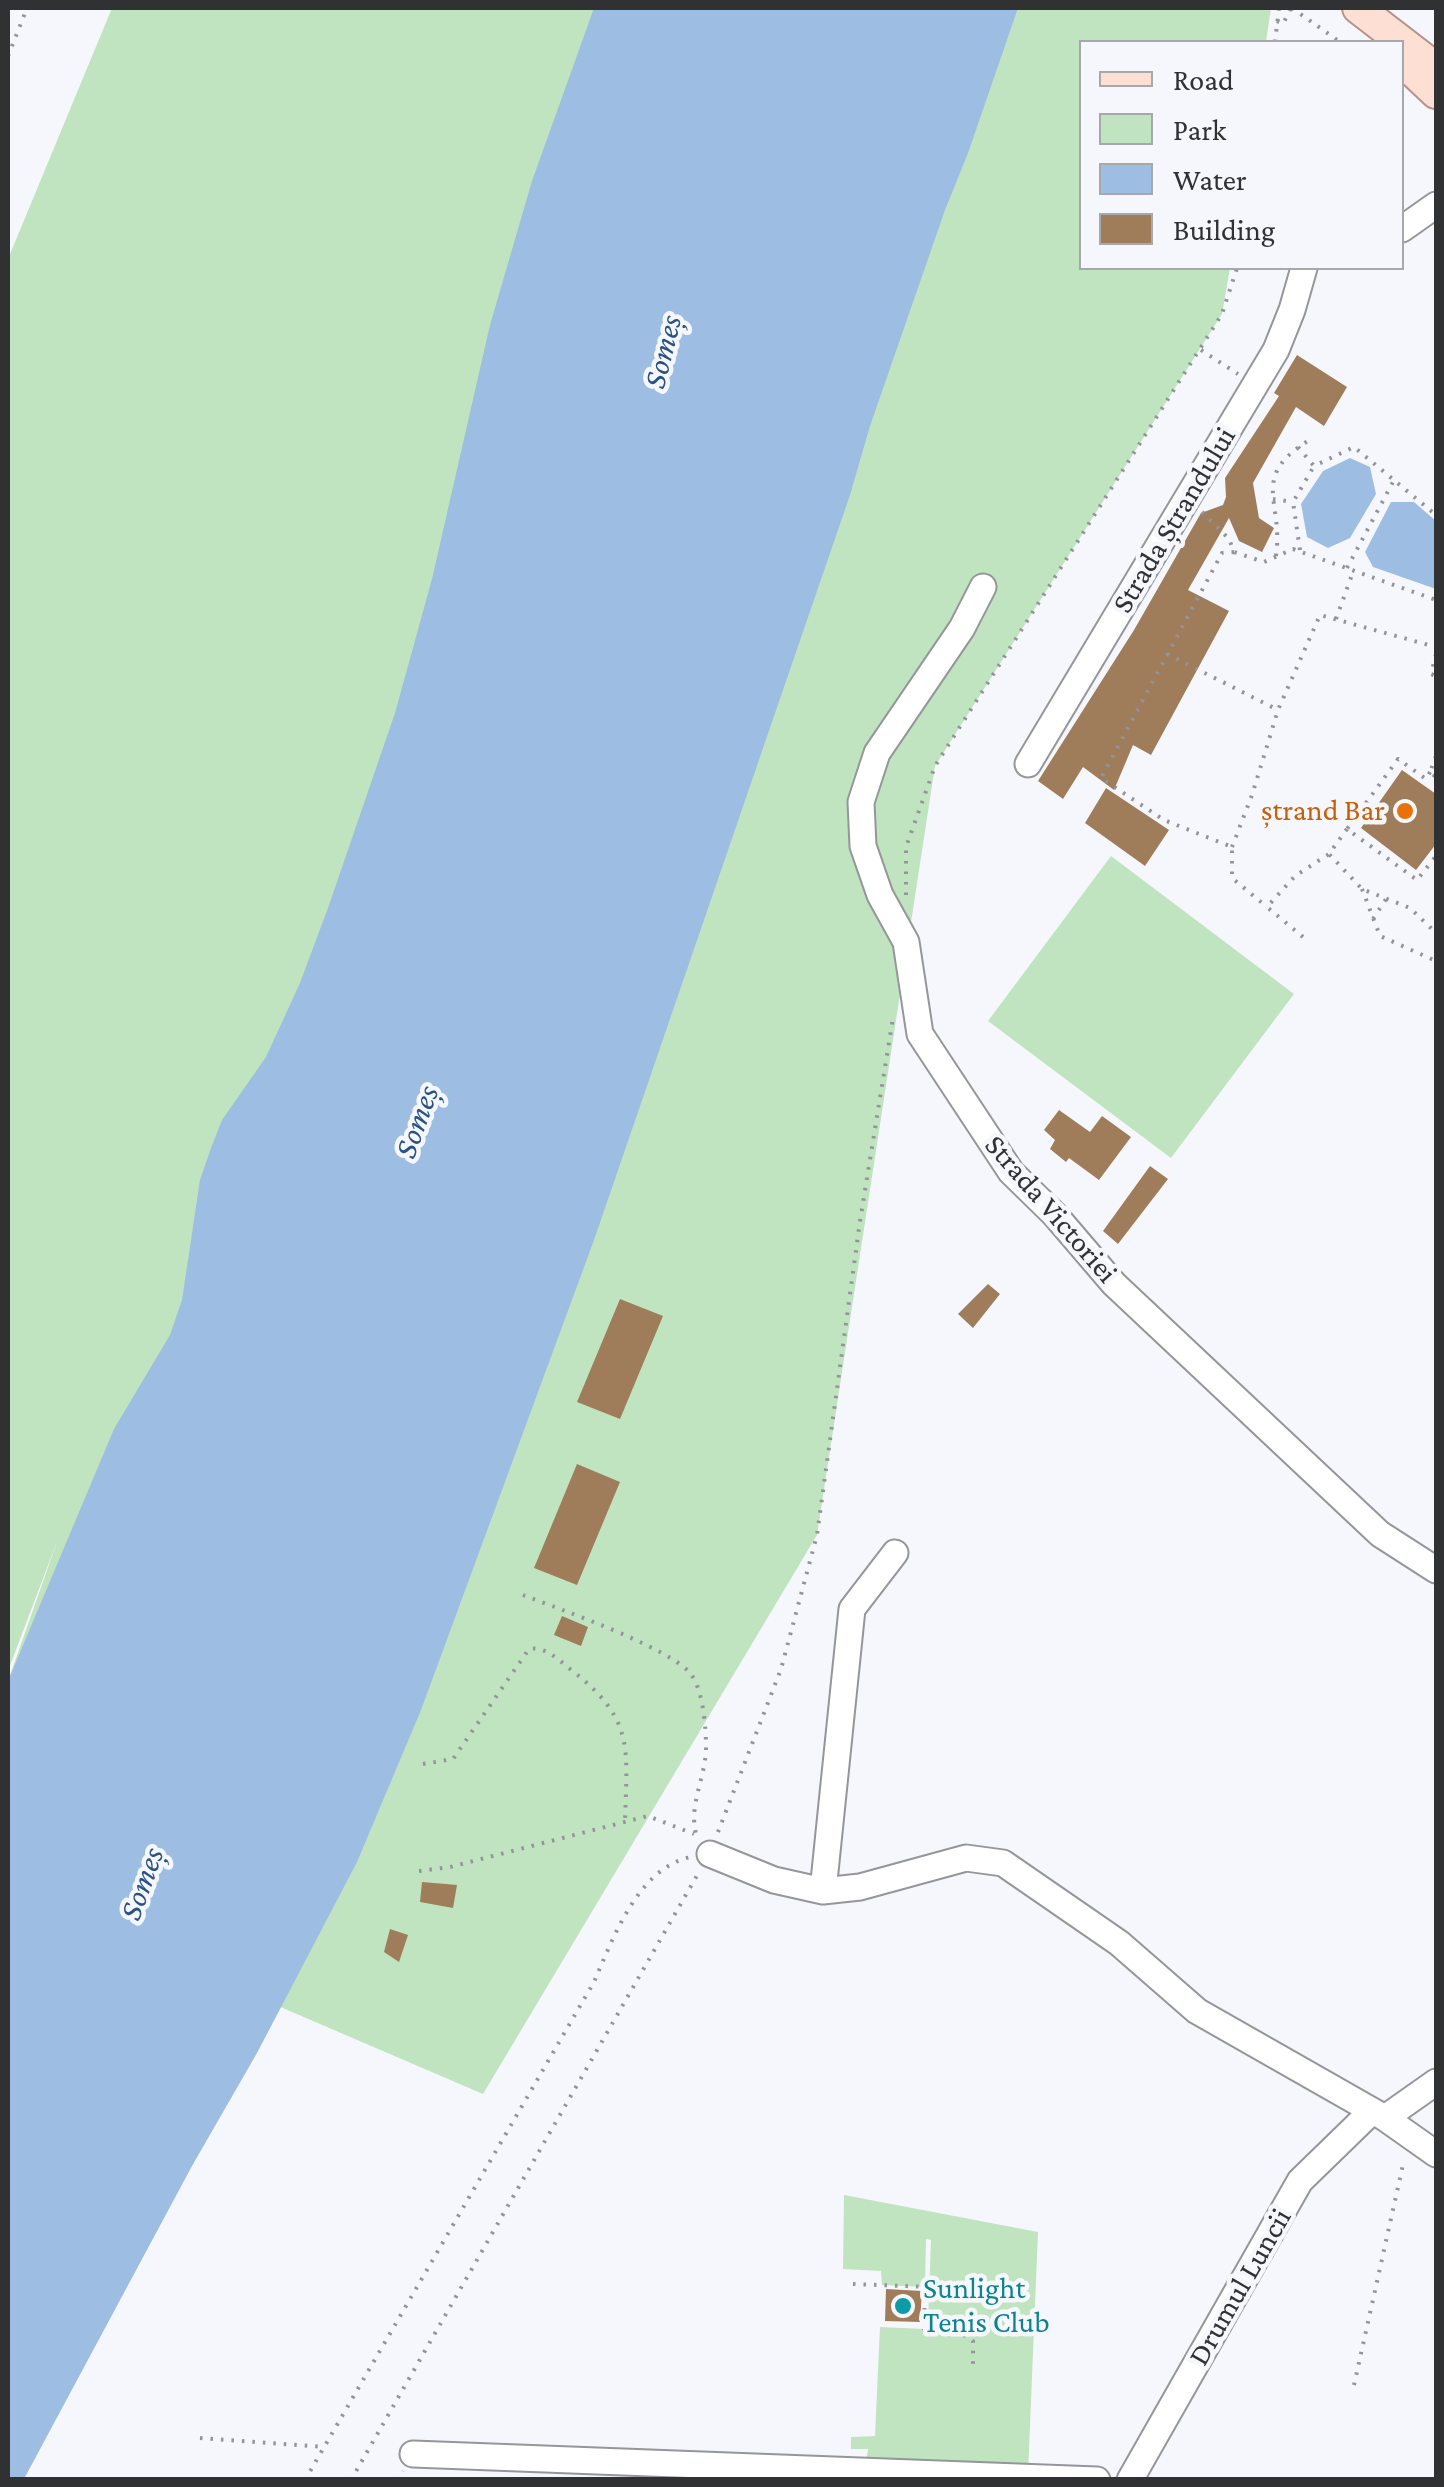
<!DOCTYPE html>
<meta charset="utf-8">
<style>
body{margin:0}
#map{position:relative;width:1444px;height:2487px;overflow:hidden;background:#f6f7fd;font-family:"Crimson Pro",serif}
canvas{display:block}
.frame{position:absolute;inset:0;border:10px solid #303133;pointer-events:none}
.legend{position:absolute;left:1079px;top:40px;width:325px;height:230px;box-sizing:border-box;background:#f6f7fd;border:2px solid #a7a8ac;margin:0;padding:12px 18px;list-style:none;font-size:30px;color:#303133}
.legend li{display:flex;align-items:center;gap:20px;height:50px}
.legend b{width:50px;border:2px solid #a7a8ac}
</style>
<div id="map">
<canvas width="1444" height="2487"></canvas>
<div class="frame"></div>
<ul class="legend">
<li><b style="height:12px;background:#fddfd3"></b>Road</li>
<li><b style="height:28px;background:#bfe4bf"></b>Park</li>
<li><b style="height:28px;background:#9dbde3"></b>Water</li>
<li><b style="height:28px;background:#a07d5a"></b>Building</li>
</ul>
</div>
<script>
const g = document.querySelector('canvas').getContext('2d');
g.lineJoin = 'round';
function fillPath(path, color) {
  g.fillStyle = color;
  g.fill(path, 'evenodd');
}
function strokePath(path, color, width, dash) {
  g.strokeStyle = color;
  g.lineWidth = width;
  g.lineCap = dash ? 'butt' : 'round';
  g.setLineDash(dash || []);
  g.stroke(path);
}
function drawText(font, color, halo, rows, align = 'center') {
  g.font = font + ' "Crimson Pro",serif';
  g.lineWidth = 9;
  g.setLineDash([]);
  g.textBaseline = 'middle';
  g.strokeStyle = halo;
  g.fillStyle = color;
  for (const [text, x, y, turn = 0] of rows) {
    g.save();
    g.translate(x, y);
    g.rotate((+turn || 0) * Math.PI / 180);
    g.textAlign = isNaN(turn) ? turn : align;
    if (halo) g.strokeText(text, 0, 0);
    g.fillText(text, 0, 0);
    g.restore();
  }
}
const green = new Path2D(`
 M112,8H1271L1266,42H1082V268H1230L1222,314L935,766L817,1535L483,2094L8,1890V1681L58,1539L8,1671V259Z
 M1111,856L1294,994L1171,1158L988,1021Z
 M844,2195L1038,2232L1028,2474L866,2463L868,2449H851V2437L875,2436L880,2327L924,2329L928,2323L931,2240L926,2239L925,2287L882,2285L881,2271L843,2269Z`);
const water = new Path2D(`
 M594,8H1018L968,153L945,210L870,426L850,495L594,1240L421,1710L357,1862L257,2053L192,2166L24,2479H8V1681L114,1429L170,1335L182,1300L200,1180L211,1148L222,1120L266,1057L300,983L328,908L395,713L432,579L490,325L532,181Z
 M1350,458L1370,467L1376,494L1350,538L1328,548L1307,537L1301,504L1323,471Z
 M1391,502H1414L1436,521V589L1373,567L1365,552Z`);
const building = new Path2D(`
 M1297,355L1347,387L1324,426L1296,407L1253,483L1259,518L1274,528L1262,552L1239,541L1229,518L1188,590L1229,611L1151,755L1133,745L1114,790L1083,767L1063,799L1038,781L1134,630L1201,513L1223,505L1226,497L1225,478L1279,396L1274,393Z
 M1402,770L1436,794V844L1416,870L1361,828Z
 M1106,788L1169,830L1145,866L1085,823Z
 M1059,1110L1090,1132L1102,1116L1131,1137L1099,1180L1069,1158L1066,1162L1050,1149L1055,1140L1044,1130Z
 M1150,1166L1168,1179L1118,1244L1103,1231Z
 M988,1284L1000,1294L973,1328L958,1314Z
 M620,1299L663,1316L620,1419L577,1402Z
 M577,1464L620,1482L577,1585L534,1568Z
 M562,1616L588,1627L581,1646L554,1635Z
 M422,1882L457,1885L453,1908L420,1902Z
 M390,1929L408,1935L399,1962L384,1952Z
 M886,2289L922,2291L920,2322L885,2321Z`);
const path = new Path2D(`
 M1292,8L1340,42
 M1277,21L1283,24L1291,8
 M1275,42L1279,8
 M8,56L27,8
 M1201,350L1238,374
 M1298,447L1314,466L1354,447L1436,515
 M1273,499L1293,502
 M1202,512L1229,539L1234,552L1264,562L1293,549L1436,600
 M1300,550L1293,502L1314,466
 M1234,552L1222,553L1101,778L1164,820L1232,847V878L1267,907
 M1276,556C1284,500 1248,477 1311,439
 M1347,568L1393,482
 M1336,619L1353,572
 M1167,654L1278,710
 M1436,654L1431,674L1436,676
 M1436,756L1430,772L1436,777
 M1430,772L1426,779L1398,759L1347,829L1417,880L1436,856
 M1347,829L1329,854L1362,889L1410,908L1436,933
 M1232,847L1252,795L1278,710L1320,615L1436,647
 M1362,889L1380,936L1436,961
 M906,895V847L935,766L1222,314L1237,268
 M1373,919L1386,899
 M1303,937L1267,907L1295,876L1329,854
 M523,1595C559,1609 668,1647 690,1673C703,1689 706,1726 706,1747C706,1778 687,1807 697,1837
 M423,1764L453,1759L529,1649C545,1646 558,1659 570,1669C635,1719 627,1747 625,1822
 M718,1832L781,1669L817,1535L860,1221L893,1018
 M419,1871L450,1867L648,1816L694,1834
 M853,2284L929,2287
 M925,2287L924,2329L943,2333L944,2324
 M943,2333H960L973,2341V2368
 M1354,2385L1404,2160
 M200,2438L324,2447
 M305,2480L594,1982C613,1938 639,1867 691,1857
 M351,2480L699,1872
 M397,2480L403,2471`);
const minor = new Path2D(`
 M1402,229L1436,205
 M983,587L962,628L877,753L861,802L863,846L880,895L906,942L920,1034L1011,1172L1055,1215L1114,1284L1380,1534L1436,1570
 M1028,764L1276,350L1292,310L1304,268
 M710,1854L774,1880L823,1891L860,1887L966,1858L1003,1863L1119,1943L1197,2011L1385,2118L1436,2154
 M823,1891L852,1609L895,1553
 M1385,2118L1436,2082
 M413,2454L1097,2480
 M1130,2480L1300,2181L1372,2111`);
const major = new Path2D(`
 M1358,8L1436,68
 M1402,61L1436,93`);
const markers = [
 [1405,811,10,"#e8710a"],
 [903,2306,10,"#0f9aa8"]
];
const streetNames = [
 ["Strada Ștrandului",1174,520,-59],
 ["Strada Victoriei",1051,1209,49],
 ["Drumul Luncii",1240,2287,-60]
];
const foodNames = [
 ["ștrand Bar",1385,811]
];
const cultureNames = [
 ["Sunlight",923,2289],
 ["Tenis Club",923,2323]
];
const waterNames = [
 ["Someș",663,352,-76],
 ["Someș",417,1122,-70],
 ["Someș",142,1884,-70]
];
fillPath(green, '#bfe4bf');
fillPath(water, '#9dbde3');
fillPath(building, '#a07d5a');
strokePath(minor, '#94969a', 29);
strokePath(major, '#b49488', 34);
strokePath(path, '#939498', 4, [2.5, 8]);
strokePath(minor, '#fff', 25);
strokePath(major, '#fddfd3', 30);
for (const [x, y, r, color] of markers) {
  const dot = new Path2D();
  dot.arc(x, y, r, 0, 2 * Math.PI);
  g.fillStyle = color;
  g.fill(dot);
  strokePath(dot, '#f6f7fd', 4);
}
drawText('30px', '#303133', '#f6f7fd', streetNames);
drawText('30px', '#c56008', '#f6f7fd', foodNames, 'right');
drawText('30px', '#0d838f', '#f6f7fd', cultureNames, 'left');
drawText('italic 32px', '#275283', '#f6f7fd', waterNames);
</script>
